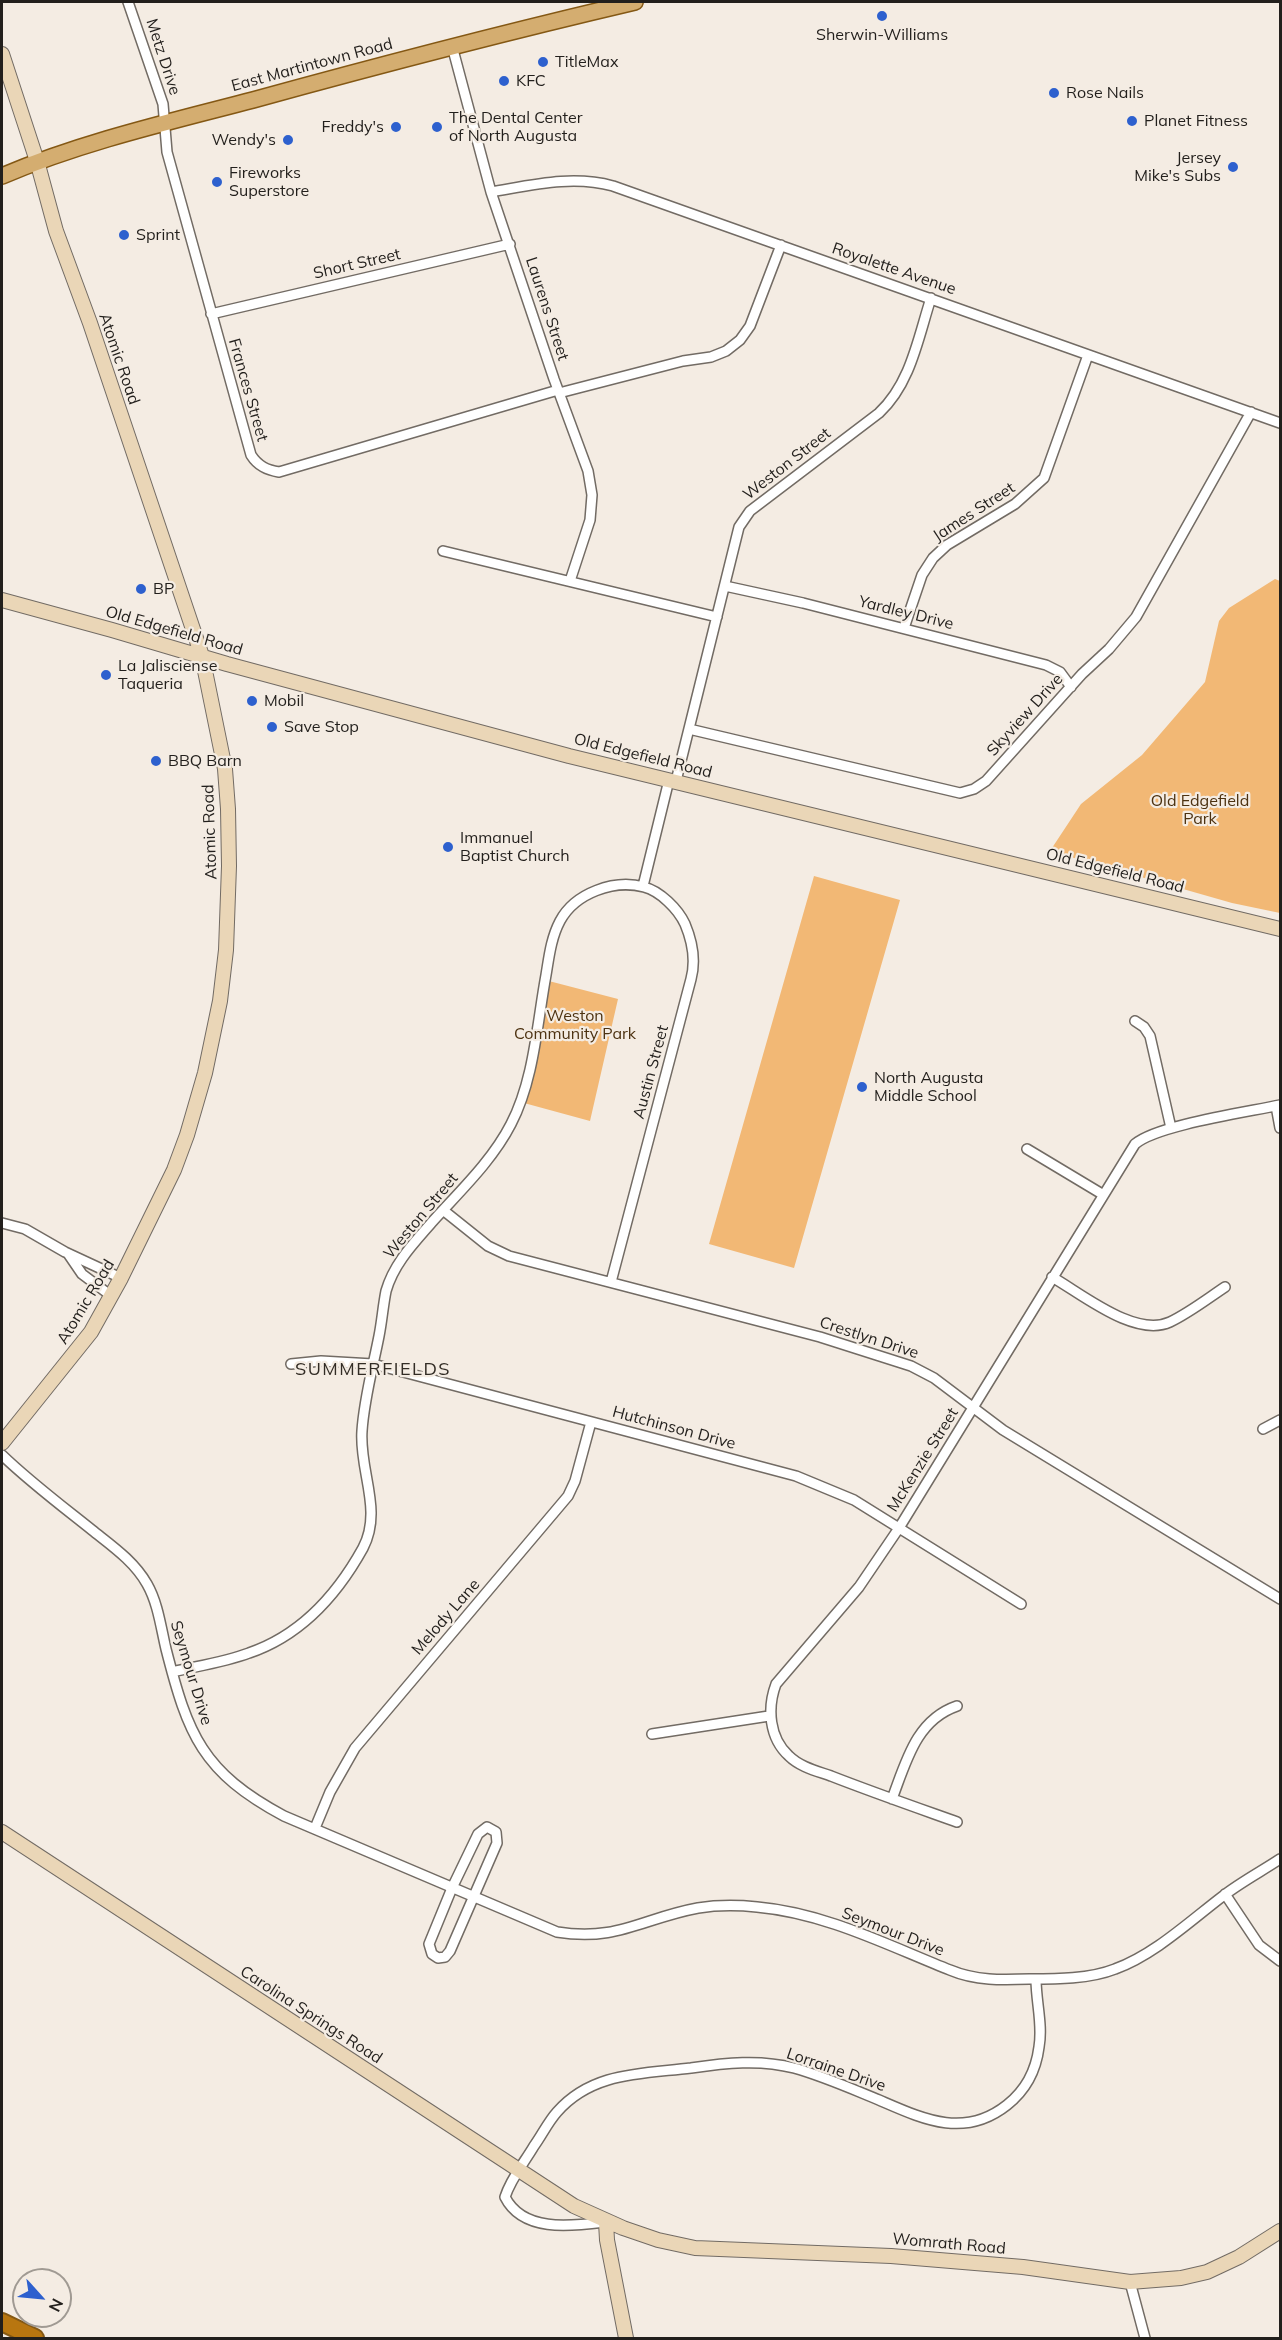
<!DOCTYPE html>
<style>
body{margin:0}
#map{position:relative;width:1282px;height:2340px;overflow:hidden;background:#f4ece3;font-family:Mulish,sans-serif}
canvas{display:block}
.frame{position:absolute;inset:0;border:3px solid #221f1c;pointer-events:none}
.north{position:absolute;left:12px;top:2268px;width:60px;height:60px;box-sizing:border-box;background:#f4ece3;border:2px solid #a09a93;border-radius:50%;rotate:117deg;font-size:16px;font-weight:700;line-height:24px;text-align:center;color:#221f1c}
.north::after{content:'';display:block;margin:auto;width:21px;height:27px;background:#2d60ce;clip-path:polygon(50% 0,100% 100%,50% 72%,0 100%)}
</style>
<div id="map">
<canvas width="1282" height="2340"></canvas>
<div class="frame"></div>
<div class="north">N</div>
</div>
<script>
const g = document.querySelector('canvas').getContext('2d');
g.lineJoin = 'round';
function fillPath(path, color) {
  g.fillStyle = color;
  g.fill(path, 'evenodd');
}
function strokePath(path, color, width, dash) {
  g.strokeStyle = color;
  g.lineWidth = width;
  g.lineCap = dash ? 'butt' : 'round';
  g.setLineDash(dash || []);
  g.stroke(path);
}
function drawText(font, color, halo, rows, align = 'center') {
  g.font = font + ' Mulish,sans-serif';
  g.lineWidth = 4.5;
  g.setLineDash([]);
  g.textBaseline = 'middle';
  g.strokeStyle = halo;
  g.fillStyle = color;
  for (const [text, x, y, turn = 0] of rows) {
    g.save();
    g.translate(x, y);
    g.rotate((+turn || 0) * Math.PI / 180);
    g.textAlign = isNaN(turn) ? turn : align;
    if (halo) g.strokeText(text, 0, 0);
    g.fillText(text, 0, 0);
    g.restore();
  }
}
const green = new Path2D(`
 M1275,579L1280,581V913L1232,903L1050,851L1081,804L1142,755L1205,682L1219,621L1229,608Z
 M814,876L900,900L794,1268L709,1244Z
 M545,980L618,999L590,1121L524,1103Z`);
const street = new Path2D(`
 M128,2L163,104L167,152L251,455C258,466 267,470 279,472L558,390
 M452,46L491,192L554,379L588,471L592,495L590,520L570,581
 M491,192C533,185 572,175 613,186L1280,423
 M211,314L510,244
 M559,393L683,361L711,357L726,351L740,340L750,326L781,245
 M443,551L717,617
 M725,586L803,603L1046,665L1060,672L1071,687
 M904,628L922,575L933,558L947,545L1015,504L1044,478L1088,355
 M689,729L960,793L974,789L986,781L1082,674L1109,649L1136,617L1251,412
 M676,781L739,527L750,511L879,413C911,383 918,338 931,298
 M643,886L669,780
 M1135,1021L1144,1027L1150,1036L1171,1128
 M1276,1106L1280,1128
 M1027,1149L1102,1194
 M443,1210L488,1246L509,1256L820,1337L911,1366L934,1378L1003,1430L1280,1599
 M2,1223L25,1229L65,1252L121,1278
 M69,1255L82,1274L110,1295
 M1052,1277C1082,1294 1135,1338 1170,1322C1189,1313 1207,1299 1225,1287
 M291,1364L321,1361L373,1364L796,1476L854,1500L1021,1604
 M1263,1429L1280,1420
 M2,1455C30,1482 62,1506 92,1530C112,1546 134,1561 147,1584C158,1603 161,1628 166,1649C188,1735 202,1772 284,1816L557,1932C617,1942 643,1918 698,1908C717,1905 737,1905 757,1907C825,1913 887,1945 950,1970C976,1981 1002,1980 1030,1979C1056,1979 1090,1979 1115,1969C1154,1955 1190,1921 1223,1896C1241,1882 1262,1871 1280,1859
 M172,1672C198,1666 225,1662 249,1653C302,1635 337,1595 363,1548C383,1510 359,1471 362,1431C364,1399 373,1367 379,1336C382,1321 383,1306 386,1291C394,1263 414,1243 433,1221C460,1191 492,1161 511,1124C534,1080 537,1024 546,975C549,957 551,938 560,921C575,893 614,879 644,887C660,891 678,909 685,924C693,943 696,960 691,979L611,1282
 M652,1734L769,1716
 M892,1799C906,1762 916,1720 957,1706
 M957,1822C915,1807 872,1792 831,1776C817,1771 800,1767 789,1756C769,1738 767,1708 776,1684L859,1587L899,1528L1135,1144C1157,1125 1248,1112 1280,1105
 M487,1827L496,1832L497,1843L450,1951L445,1957L438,1958L432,1954L429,1944L452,1888L478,1834Z
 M315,1828L330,1792L355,1748L568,1496L575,1481L591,1422
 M1225,1894L1259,1945L1280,1961
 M606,2222C572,2226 523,2233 505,2197C511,2178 524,2163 534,2146C542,2135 548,2122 557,2112C592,2072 641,2074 691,2068C725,2063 760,2059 794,2068C823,2076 852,2089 879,2100C923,2119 964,2139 1007,2105C1026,2090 1036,2071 1039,2047C1043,2025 1036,2002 1036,1979
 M1130,2282L1145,2338`);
const secondary = new Path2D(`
 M2,54L37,161L56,231L90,323L202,656L225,769L228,809L229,866L226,950L220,1001L205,1073L187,1135L174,1170L121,1278L91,1332L2,1443
 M2,600L112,630L227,664L569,756L1280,929
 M2,1832L574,2206L623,2228L658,2240L695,2248L891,2256L1023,2267L1130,2282L1181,2278L1207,2272L1239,2257L1280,2231
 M606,2222L607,2240L626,2338`);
const primary = new Path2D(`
 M2,176C82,142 169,122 253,100C380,65 507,32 635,2`);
const highway = new Path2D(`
 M2,2322L35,2338`);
const markers = [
 [882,16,6,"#2d60ce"],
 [543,62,6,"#2d60ce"],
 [504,81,6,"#2d60ce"],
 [1054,93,6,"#2d60ce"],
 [1132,121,6,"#2d60ce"],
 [396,127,6,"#2d60ce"],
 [437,127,6,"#2d60ce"],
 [288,140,6,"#2d60ce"],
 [1233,167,6,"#2d60ce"],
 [217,182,6,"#2d60ce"],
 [124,235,6,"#2d60ce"],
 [141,589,6,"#2d60ce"],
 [106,675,6,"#2d60ce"],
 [252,701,6,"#2d60ce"],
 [272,727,6,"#2d60ce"],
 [156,761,6,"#2d60ce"],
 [448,847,6,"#2d60ce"],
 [862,1087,6,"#2d60ce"]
];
const poiNames = [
 ["Sherwin-Williams",882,35,"center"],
 ["TitleMax",555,62],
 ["KFC",516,81],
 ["Rose Nails",1066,93],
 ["The Dental Center",449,118],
 ["of North Augusta",449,136],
 ["Planet Fitness",1144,121],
 ["Freddy's",384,127,"right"],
 ["Wendy's",276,140,"right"],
 ["Jersey",1221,158,"right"],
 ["Mike's Subs",1221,176,"right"],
 ["Fireworks",229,173],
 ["Superstore",229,191],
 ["Sprint",136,235],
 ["BP",153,589],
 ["La Jalisciense",118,666],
 ["Taqueria",118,684],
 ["Mobil",264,701],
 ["Save Stop",284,727],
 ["BBQ Barn",168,761],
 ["Immanuel",460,838],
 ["Baptist Church",460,856],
 ["North Augusta",874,1078],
 ["Middle School",874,1096]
];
const streetNames = [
 ["Metz Drive",163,57,72],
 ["East Martintown Road",312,65,-15],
 ["Short Street",357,264,-13],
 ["Royalette Avenue",894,269,19],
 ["Laurens Street",547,309,72],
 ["Atomic Road",119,359,71],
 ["Frances Street",248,390,74],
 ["Weston Street",787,464,-38],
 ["James Street",974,512,-33],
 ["Yardley Drive",906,613,14],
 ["Old Edgefield Road",174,631,16],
 ["Skyview Drive",1025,715,-48],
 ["Old Edgefield Road",643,756,14],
 ["Atomic Road",210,832,-92],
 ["Old Edgefield Road",1115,871,14],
 ["Austin Street",651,1072,-75],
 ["Weston Street",421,1216,-50],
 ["Atomic Road",86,1302,-59],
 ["Crestlyn Drive",869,1338,18],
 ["Hutchinson Drive",674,1428,15],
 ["McKenzie Street",923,1460,-58],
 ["Melody Lane",446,1617,-49],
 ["Seymour Drive",191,1673,73],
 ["Seymour Drive",893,1932,21],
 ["Carolina Springs Road",311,2015,33],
 ["Lorraine Drive",836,2070,19],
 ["Womrath Road",949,2244,5]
];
const parkNames = [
 ["Old Edgefield",1200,801],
 ["Park",1200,819],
 ["Weston",575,1016],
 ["Community Park",575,1034]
];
const neighbourhoodNames = [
 ["SUMMERFIELDS",373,1370]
];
fillPath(green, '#f2b875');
strokePath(street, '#726b64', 12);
strokePath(secondary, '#726b64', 16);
strokePath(primary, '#845814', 18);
strokePath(highway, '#845814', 20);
strokePath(street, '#fff', 9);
strokePath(secondary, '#ead6b7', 14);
strokePath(primary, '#d4ad70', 15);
strokePath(highway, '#b87610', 16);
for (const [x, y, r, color] of markers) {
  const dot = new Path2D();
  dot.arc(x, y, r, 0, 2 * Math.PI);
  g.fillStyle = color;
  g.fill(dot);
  strokePath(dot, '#f4ece3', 2);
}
drawText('16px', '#221f1c', '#f4ece3', poiNames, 'left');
drawText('16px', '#221f1c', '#f4ece3', streetNames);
drawText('16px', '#4d3211', '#f4ece3', parkNames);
g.letterSpacing = '1.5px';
drawText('18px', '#322c25', '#f4ece3', neighbourhoodNames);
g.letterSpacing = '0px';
</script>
